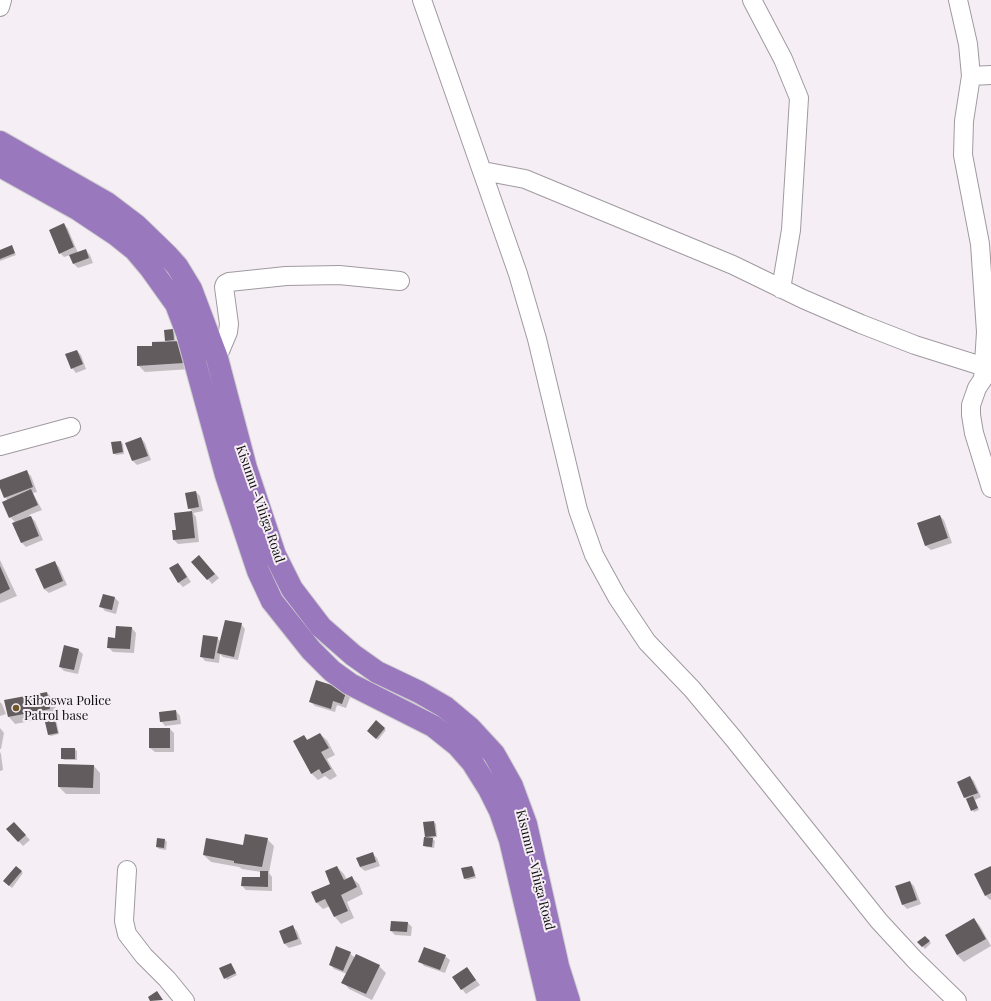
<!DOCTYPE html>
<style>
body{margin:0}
canvas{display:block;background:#f5eef4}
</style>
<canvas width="991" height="1001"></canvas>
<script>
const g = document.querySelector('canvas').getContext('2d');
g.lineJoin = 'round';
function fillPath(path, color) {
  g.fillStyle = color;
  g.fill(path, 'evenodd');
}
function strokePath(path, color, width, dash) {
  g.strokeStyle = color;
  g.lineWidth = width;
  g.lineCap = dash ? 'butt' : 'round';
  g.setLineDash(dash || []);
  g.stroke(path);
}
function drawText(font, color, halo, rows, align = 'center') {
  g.font = font + ' "Playfair Display",serif';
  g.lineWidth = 4;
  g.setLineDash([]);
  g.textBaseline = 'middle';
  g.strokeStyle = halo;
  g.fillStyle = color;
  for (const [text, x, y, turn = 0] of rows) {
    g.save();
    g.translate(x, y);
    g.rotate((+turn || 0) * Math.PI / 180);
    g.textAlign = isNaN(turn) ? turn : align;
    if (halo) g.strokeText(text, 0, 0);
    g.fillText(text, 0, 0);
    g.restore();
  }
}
const shadow = new Path2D(`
 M64,224L68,229L78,253L86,250L90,255L93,263L78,268L74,264L70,255L64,257L60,253Z
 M11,246L16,255L0,261V251Z
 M172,330L174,332L176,342L191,369L145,372L138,365L153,347L168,342L166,341Z
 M77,351L81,355L86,369L76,373L72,368Z
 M141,438L145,443L151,460L137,465L133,461L127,443Z
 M121,442L123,444L124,454L116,455L114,453Z
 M27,472L31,476L37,492L33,493L42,510L29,515L35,521L43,540L26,547L22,543L16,523L10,517L8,501L5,497L0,481Z
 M196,492L200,496L203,511L193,513L196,517L199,542L178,544L174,540L177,531L175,514L193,512L189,508Z
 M940,516L944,520L952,543L931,550L926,546L918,523Z
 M0,560L17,596L0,603Z
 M204,561L219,578L212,584L193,562Z
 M55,563L59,567L67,585L49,593L44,589Z
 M178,564L182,568L191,582L183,587L179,583L171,569Z
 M103,595L115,598L119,602L116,614L105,611L101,606Z
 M241,624L245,629L238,660L223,657L220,654L219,663L205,661L201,656L217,638L221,642Z
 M132,628L136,633L134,653L113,652L108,647Z
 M78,650L83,654L78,674L64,671L60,667Z
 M317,681L351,695L346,708L337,705L335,712L315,706L310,701Z
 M47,693L54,700L57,716L15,724L9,717Z
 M0,702L2,704L6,714L0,716Z
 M176,711L180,716L181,724L165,726L161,721Z
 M55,721L57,723L59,734L51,736L49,735Z
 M0,728L4,733L1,749H0Z
 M384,728L386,730L378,740L370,733Z
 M150,729H170L174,733V752H155L150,748Z
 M320,734L327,740L335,755L327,759L337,776L330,780L325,776L318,780L311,773L304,736L308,740Z
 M75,749L77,751V760H64L62,758Z
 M0,752L1,754L3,770L0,771Z
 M59,765L94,766L100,773V794H66L59,787Z
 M970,777L974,781L981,797L975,800L979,810L974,812L968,801L965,798L958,782Z
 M434,822L436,824L437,837L432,838L435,841L434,848L426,847L424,845L427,838L426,836Z
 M14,823L30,840L23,846L7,829Z
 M267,839L274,846L269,873L272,877V891L246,890L242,886L261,878V872L242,869L239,867L211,862L204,855L244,846Z
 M165,840L167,842L166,850L159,849L157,847Z
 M372,853L377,858L380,866L365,871L360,867Z
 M16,867L23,873L12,888L6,883Z
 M337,867L344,874L347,880L352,878L359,884L363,894L347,902L354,918L341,924L335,917L330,906L323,909L316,902L331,884Z
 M472,867L474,869L476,878L467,880L465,878Z
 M991,868V899L990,900L986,896Z
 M910,882L914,886L921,904L907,909L903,905L897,887Z
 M974,919L980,926L991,946L964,962L957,955L946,935Z
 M407,922L412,927L411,936L395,935L391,931Z
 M293,927L297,931L302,944L289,948L285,944L280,931Z
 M925,937L931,943L925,949L919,942Z
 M350,953L355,958L356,955L379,966L386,973L372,1000L349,989L343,982L347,974L334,969L330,964Z
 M445,956L450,960L445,973L424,966L420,961Z
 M232,966L237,975L227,980L220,969Z
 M467,968L480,985L466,994L462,989Z`);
const building = new Path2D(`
 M64,223L74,247L59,254L49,230Z
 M12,245L15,253L0,259V250Z
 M86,249L89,258L73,264L69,255Z
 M173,329L174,340L165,341L164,330Z
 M184,341V363L137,366V346H152V342Z
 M77,350L83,364L71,369L65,354Z
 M141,437L148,456L132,461L125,443Z
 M121,441L123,452L113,454L111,442Z
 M27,470L33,487L4,498L0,488V480Z
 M31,489L38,505L9,518L2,502Z
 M196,491L199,507L188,509L185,493Z
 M192,511L195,538L173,540L172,530H176L174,513Z
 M940,515L948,538L925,546L917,523Z
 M31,516L39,536L21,543L12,523Z
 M199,555L215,574L207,580L191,562Z
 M55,561L63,581L44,589L35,569Z
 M178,563L187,577L178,583L169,568Z
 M0,566L10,589L0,594Z
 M103,594L115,597L112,610L99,607Z
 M225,620L242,623L234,657L217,653Z
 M116,626L132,627L130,649L107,648L108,637L115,638Z
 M203,635L218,637L214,659L200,657Z
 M64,645L79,649L74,670L59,667Z
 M316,680L347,690L342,704L333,701L331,709L309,702Z
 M47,692L50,709L8,717L4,700Z
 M176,710L177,720L160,722L159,712Z
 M55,720L58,733L48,735L45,722Z
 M376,720L385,728L376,739L367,731Z
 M149,728H170V748H149Z
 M320,733L329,748L321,752L331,769L322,774L319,769L311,774L293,741L304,735L307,740Z
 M61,748H75V759H61Z
 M58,764L94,765L93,788L58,787Z
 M970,776L978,793L964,798L957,782Z
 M973,796L978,808L971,811L966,799Z
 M434,821L436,836L425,837L423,822Z
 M14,822L26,835L18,842L6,829Z
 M245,834L268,838L262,867L234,863V861L203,855L206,838L243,845Z
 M424,837L433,838L432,847L423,846Z
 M157,838L165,839L164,848L156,847Z
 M373,852L376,862L360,867L356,858Z
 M16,866L22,871L9,886L3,881Z
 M337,866L344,880L352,876L357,887L341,895L348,911L334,917L325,899L316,903L311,892L330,884L325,871Z
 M472,866L475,876L464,879L461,868Z
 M991,867V893L985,896L974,874L991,866Z
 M260,871H268V887L241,886L242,877H260Z
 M910,881L917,900L902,905L895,886Z
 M974,918L986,939L957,955L945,935Z
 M391,921L408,922L407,932L390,931Z
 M293,925L298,939L284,944L279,931Z
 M925,936L930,941L922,947L917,942Z
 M336,946L351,952L343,971L329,965Z
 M424,947L446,955L440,970L418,962Z
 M356,954L380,965L366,994L341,983Z
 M231,963L236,973L224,979L219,968Z
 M467,967L476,980L461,990L452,977Z
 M157,991L163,1000L150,1001L148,997Z`);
const minor = new Path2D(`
 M422,0L518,274L537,339L578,510L594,555L617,597L647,642L692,689L733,738L879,921L915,960L957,1001
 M752,0L783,59L799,98L791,230L781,289
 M958,0L968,44L971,76L964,121L963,155L980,244L986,332L983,379L977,388L971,405V415L974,433L991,488
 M0,7L2,0
 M971,76L991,75
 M483,171L525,179L733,265L803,299L861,324L915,345L991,369
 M217,358L228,332L229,324L224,287L225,284L229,282L286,276L339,275L400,281
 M0,446L71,427
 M127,870L124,921L127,934L144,956L167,979L185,1001`);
const highway = new Path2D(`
 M0,142L107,203L136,225L168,256L177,266L191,289L217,358L246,468L275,555L292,589L321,627L353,655L377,672L419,692L445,707L470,728L494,754L512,786L526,824L558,966L569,1001
 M0,166L79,210L115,234L135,250L151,269L176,304L187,333L226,475L258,571L272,601L311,650L332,671L350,684L433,726L458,746L472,762L489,789L500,811L510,840L548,1001`);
const markers = [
 [16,708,4,"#6e5828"]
];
const streetNames = [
 ["Kisumu -Vihiga Road",260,504,71],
 ["Kisumu -Vihiga Road",535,870,76]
];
const poiNames = [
 ["Kiboswa Police",24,701],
 ["Patrol base",24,716]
];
fillPath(shadow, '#0003');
fillPath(building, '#635c5e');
strokePath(minor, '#a09aa0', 20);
strokePath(highway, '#cfcfcf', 24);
strokePath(minor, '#fff', 18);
strokePath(highway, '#9a78bd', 22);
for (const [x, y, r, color] of markers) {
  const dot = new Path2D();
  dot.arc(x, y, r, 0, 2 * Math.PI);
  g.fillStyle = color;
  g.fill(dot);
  strokePath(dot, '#f5eef4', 1.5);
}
drawText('13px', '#0f0d0f', '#f5eef4', streetNames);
drawText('13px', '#0f0d0f', '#f5eef4', poiNames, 'left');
</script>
